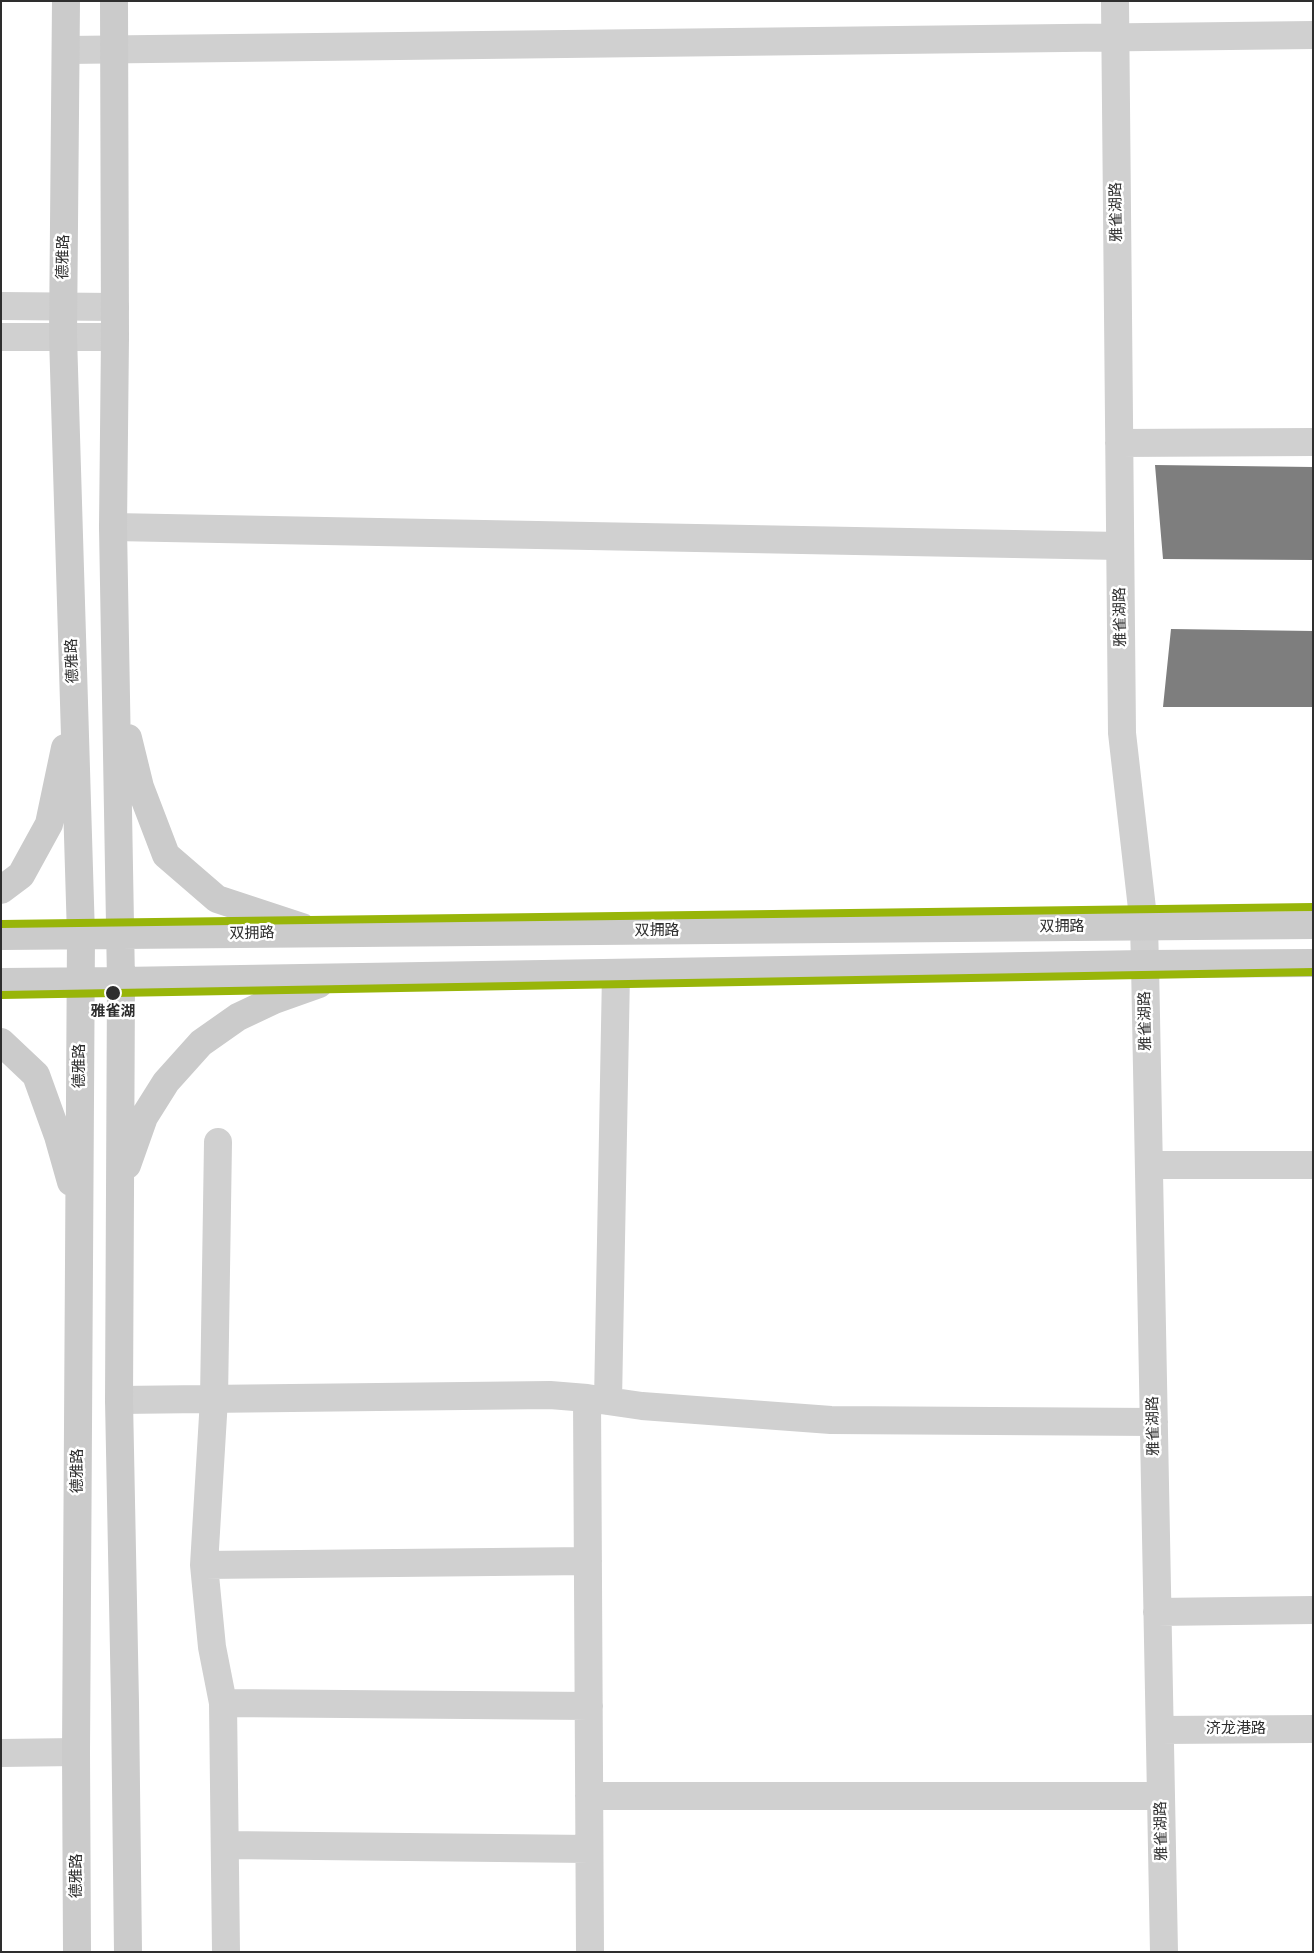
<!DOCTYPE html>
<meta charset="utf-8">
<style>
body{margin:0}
#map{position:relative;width:1314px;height:1953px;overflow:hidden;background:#fff;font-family:"Roboto Condensed",sans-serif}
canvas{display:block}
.frame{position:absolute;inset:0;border:2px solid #2e2e2e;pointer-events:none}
</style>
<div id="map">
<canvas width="1314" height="1953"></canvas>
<div class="frame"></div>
</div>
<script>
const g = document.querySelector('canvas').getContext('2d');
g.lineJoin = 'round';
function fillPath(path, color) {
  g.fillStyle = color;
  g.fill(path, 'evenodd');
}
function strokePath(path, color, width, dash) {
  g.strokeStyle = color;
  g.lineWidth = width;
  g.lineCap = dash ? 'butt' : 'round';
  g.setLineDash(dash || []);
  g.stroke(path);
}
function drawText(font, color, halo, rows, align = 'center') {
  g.font = font + ' "Roboto Condensed","Noto Sans SC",sans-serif';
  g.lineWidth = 5;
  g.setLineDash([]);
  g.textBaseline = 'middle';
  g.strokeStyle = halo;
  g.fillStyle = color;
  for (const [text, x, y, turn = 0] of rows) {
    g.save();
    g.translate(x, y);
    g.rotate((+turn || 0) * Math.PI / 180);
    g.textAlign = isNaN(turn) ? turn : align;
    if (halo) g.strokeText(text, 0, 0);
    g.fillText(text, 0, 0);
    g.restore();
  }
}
const building = new Path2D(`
 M1155,465L1313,467V560L1163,559Z
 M1171,629L1313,631V707H1163Z`);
const street = new Path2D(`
 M1115,1L1122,733L1144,926L1145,964L1164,1952
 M67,50L1313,35
 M1,306L115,307
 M1,337H115
 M1119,443L1313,442
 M113,527L1120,546
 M218,1142L214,1399L204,1565L212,1647L223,1703L226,1952
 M1149,1165H1313
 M587,1398L590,1952
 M119,1400L550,1395L587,1398L642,1406L831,1420L1154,1422
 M608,1401L616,973
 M204,1565L588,1561
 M1157,1612L1313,1610
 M223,1703L589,1706
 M1160,1730L1313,1729
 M1,1753L76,1752
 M589,1796H1161
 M226,1845L589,1849`);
const secondary = new Path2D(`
 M66,1L63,336L81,936L76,1752L77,1952
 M114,1L115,337L113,527L121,981L119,1400L125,1703L128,1952
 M128,738L140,787L166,855L217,899L302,927
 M1,890L21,875L49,824L65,748
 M1,936L1313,925
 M1,982L121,981L1145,964L1313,963
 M1,1042L36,1075L58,1136L71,1182
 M127,1165L144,1117L166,1082L201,1043L238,1017L274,1000L319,984`);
const metro1 = new Path2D(`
 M1,924L1313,907
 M1,995L1313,972`);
const markers = [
 [113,993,8,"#2e2e2e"]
];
const streetNames = [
 ["雅雀湖路",1117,212,-91],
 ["德雅路",64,257,-89],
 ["雅雀湖路",1121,617,-91],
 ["德雅路",73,661,-92],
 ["双拥路",1062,927],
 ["双拥路",657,931],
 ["双拥路",252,934,-1],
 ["雅雀湖路",1146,1021,-91],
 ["德雅路",80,1066,-90],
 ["雅雀湖路",1154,1426,-91],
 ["德雅路",78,1471,-90],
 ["济龙港路",1236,1729],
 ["雅雀湖路",1162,1831,-91],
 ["德雅路",77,1876,-90]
];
const stopNames = [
 ["雅雀湖",113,1012]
];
fillPath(building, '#7e7e7e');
strokePath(street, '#d0d0d0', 28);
strokePath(secondary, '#cbcbcb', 28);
strokePath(metro1, '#98b509', 8);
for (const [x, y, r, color] of markers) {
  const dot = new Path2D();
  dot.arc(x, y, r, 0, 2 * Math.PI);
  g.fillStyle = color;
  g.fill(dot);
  strokePath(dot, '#fff', 2);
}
drawText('15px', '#2e2e2e', '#fff', streetNames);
drawText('bold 15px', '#2e2e2e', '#fff', stopNames);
</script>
